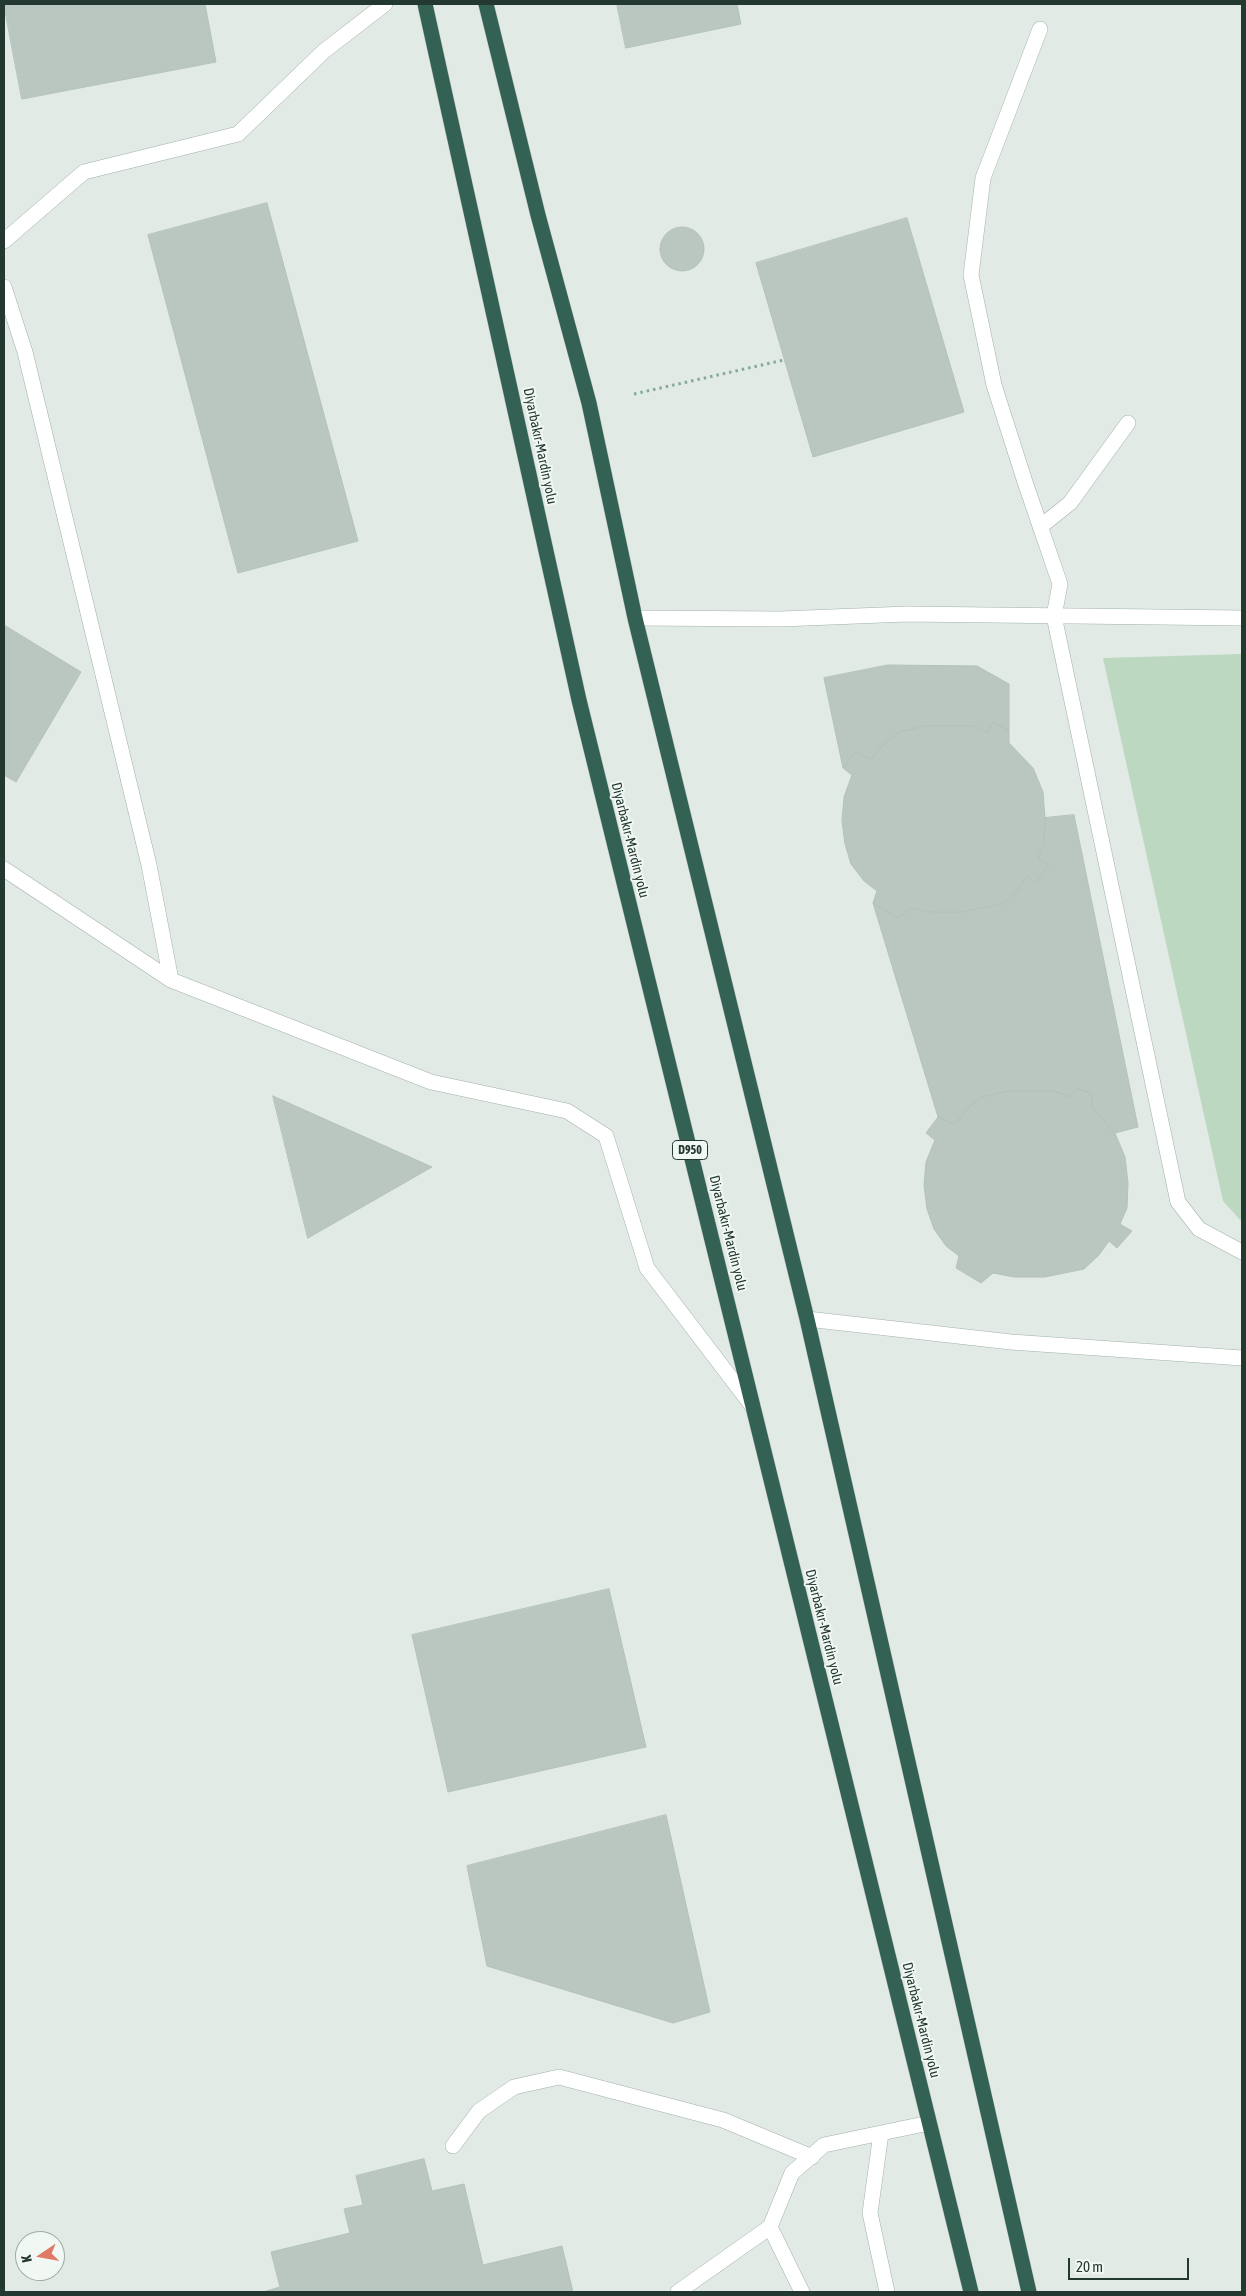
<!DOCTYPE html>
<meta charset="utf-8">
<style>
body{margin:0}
#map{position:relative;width:1246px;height:2296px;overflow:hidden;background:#e1eae5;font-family:"Asap Condensed",sans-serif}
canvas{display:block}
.frame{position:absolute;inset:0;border:5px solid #233830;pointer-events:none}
.north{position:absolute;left:15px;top:2231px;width:50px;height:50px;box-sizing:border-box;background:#f1f7f3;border:1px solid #9faba5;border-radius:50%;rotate:258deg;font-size:14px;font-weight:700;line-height:20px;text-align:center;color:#233830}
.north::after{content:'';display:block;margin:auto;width:18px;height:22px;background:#e17967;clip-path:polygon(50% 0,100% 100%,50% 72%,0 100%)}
.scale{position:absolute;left:1068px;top:2258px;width:121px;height:22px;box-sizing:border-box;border:2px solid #233830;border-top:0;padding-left:6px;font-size:15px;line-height:18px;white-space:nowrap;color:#233830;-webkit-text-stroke:4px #f1f7f3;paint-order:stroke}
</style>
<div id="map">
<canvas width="1246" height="2296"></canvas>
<div class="frame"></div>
<div class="north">K</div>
<div class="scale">20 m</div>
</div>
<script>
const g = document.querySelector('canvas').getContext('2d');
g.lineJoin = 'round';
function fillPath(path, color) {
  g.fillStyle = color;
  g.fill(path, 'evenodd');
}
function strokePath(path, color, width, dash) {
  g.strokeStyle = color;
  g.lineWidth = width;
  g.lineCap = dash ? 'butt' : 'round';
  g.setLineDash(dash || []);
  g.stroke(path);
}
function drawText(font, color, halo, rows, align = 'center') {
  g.font = font + ' "Asap Condensed",sans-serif';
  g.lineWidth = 4;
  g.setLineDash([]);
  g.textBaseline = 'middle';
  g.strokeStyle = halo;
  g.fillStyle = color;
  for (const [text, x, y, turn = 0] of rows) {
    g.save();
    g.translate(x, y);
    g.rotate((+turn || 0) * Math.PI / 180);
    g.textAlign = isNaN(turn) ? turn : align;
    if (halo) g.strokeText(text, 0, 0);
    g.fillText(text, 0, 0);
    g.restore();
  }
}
const green = new Path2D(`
 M1242,654V1222L1223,1201L1103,658Z`);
const building = new Path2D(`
 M4,4H205L216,62L22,99Z
 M617,4H737L741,24L626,48Z
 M267,203L358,541L238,573L148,235Z
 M907,218L964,412L813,457L756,263Z
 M660 249a22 22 0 1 1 44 0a22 22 0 1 1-44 0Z
 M4,625L81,672L16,782L4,775Z
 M888,665L977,666L1009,684V730L993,723L987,732L973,726H925L899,732L886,742L871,759L855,752L843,768L824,678Z
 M993,723L1009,730V743L1033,768L1043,792L1045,818L1044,843L1038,859L1049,866L1035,883L1027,876L1017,891L1002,904L962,912H931L911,908L898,918L873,903L877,891L864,881L851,864L845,844L842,821L844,797L852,775L843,768L855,752L871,759L886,742L899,732L925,726H973L987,732Z
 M1074,815L1138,1127L1115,1133L1092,1107V1094L1076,1088L1070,1097L1055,1091H1008L982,1097L969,1107L954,1124L938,1117L873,903L898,918L911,908L931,912H962L1002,904L1017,891L1027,876L1035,883L1049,866L1038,859L1044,843L1045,818Z
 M1076,1088L1092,1094V1107L1115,1133L1125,1157L1128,1183L1127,1208L1120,1224L1132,1231L1117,1248L1109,1241L1099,1255L1084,1269L1045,1277H1014L993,1273L981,1283L956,1268L959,1256L946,1246L934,1229L927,1209L924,1185L926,1162L935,1140L926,1133L938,1117L954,1124L969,1107L982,1097L1008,1091H1055L1070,1097Z
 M273,1096L432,1167L308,1238Z
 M609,1589L646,1747L448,1792L412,1635Z
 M666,1815L710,2012L673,2023L487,1966L467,1866Z
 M424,2159L432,2191L464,2184L483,2265L562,2246L573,2292H263L280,2287L271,2252L350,2233L344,2209L363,2205L356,2176Z`);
const path = new Path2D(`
 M634,394L784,360`);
const lane = new Path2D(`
 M1040,29L983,178L971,275L994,385L1025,482L1060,584L1054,616
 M1040,527L1070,503L1128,423
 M881,2133L870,2213L887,2292
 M453,2146L479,2111L514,2087L559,2077L723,2120L812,2157
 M770,2227L802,2292
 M678,2292L770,2227L792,2173L824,2145L929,2123`);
const street = new Path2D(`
 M4,241L84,172L238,134L324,51L385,4
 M4,287L25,352L149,865L171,980
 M1054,616L1178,1202L1199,1229L1242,1252
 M635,618L781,619L907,614L1242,618
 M4,869L171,980L431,1082L567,1111L606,1136L647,1268L753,1407
 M807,1319L1011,1342L1242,1358`);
const highway = new Path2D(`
 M425,4L579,700L971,2292
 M486,4L538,215L589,403L635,618L807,1319L1029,2292`);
const shields = [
 [690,1150,35]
];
const shieldNames = [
 ["D950",690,1150]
];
const streetNames = [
 ["Diyarbakır-Mardin yolu",540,446,78],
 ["Diyarbakır-Mardin yolu",630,840,76],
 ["Diyarbakır-Mardin yolu",728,1233,76],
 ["Diyarbakır-Mardin yolu",824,1627,76],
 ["Diyarbakır-Mardin yolu",921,2020,76]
];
fillPath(green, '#bcd8c1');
fillPath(building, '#b9c7c0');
strokePath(building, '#b4c2bb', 1);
strokePath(lane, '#a4b1ab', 16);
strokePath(street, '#a4b1ab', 16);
strokePath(highway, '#c1c7c5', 16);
strokePath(path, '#85a99a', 3, [2.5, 4]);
strokePath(lane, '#fff', 15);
strokePath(street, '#fff', 15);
strokePath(highway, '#336153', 15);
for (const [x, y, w] of shields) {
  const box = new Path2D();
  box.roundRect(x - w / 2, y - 9.5, w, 19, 4);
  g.fillStyle = '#f1f7f3';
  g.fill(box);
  strokePath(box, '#233830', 1);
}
drawText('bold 12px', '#233830', null, shieldNames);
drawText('14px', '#233830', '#f1f7f3', streetNames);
</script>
